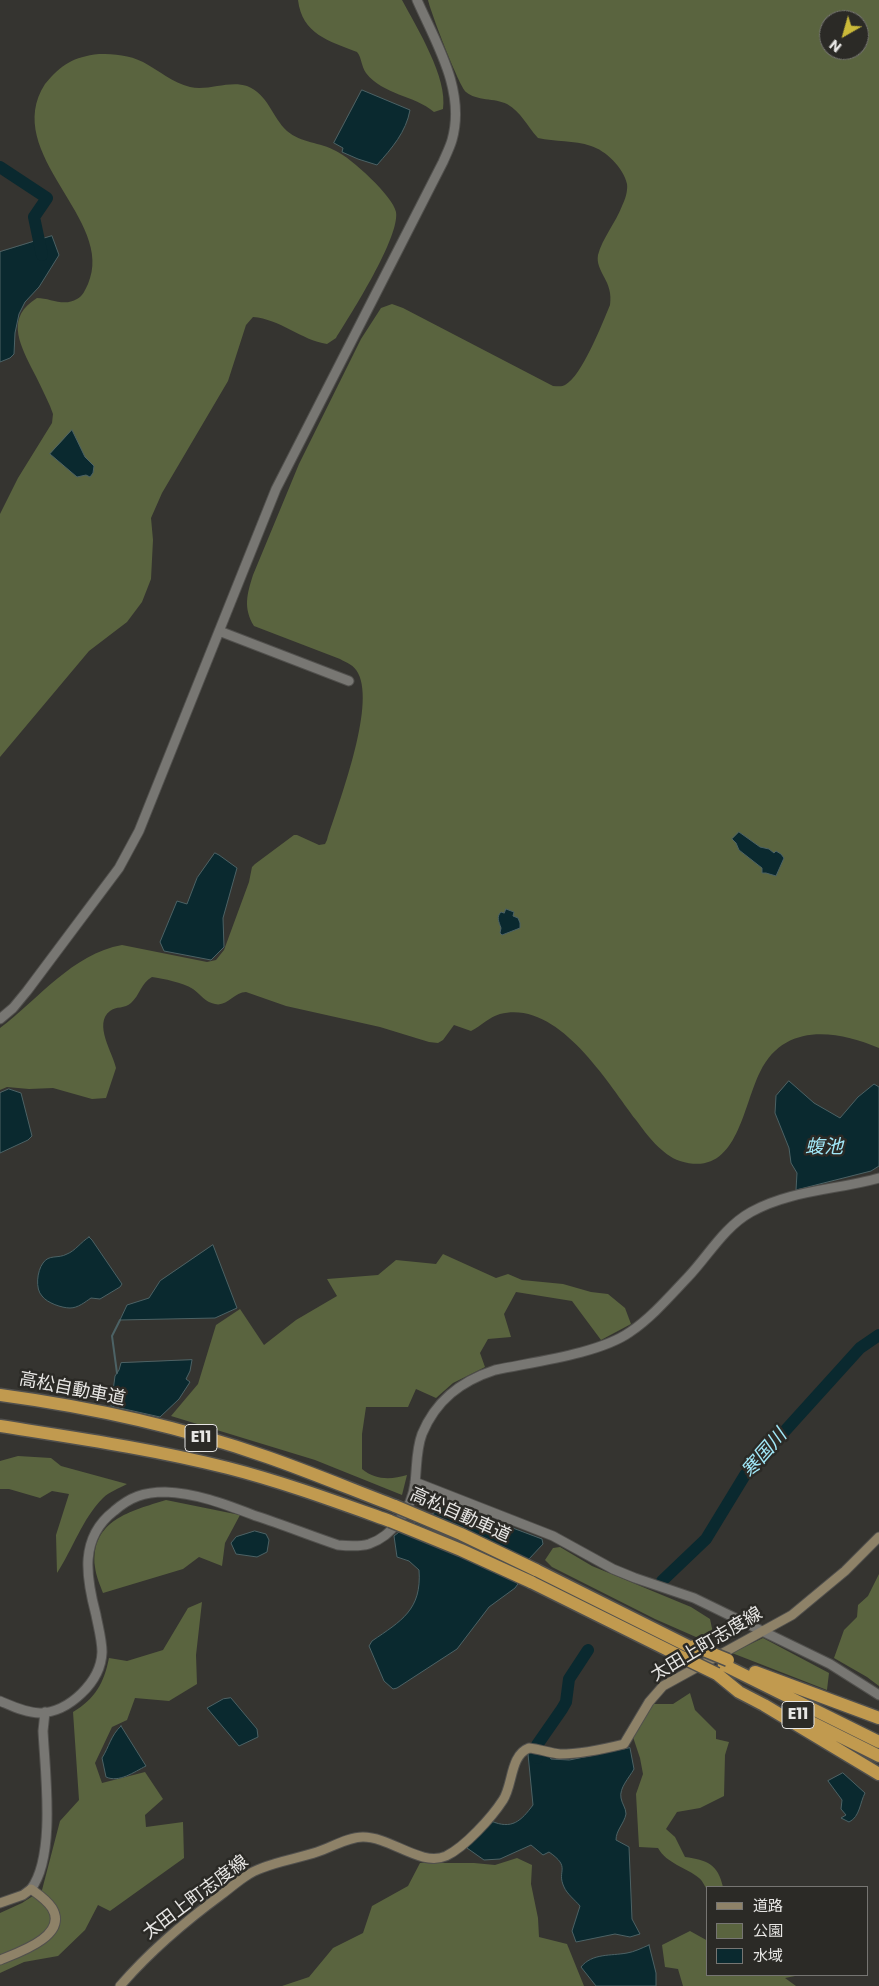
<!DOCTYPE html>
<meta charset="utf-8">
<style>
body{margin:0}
#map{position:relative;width:879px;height:1986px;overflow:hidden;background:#353430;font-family:Poppins,"Noto Sans JP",sans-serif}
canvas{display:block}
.legend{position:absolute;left:706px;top:1886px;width:162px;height:90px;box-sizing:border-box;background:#2b2a26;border:1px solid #767572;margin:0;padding:6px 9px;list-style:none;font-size:15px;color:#e7e6e4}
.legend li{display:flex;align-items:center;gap:10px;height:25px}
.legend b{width:25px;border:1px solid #767572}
.north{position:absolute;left:819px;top:10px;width:50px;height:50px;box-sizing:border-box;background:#2b2a26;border:1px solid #767572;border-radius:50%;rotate:218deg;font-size:14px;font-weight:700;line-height:20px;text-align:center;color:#e7e6e4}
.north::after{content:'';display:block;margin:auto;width:18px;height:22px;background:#cbba39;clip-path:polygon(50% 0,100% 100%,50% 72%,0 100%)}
</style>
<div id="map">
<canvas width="879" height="1986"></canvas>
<ul class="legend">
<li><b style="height:6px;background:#8e8268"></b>道路</li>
<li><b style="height:14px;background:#5a643f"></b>公園</li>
<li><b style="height:14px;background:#0a292f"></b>水域</li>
</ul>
<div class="north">N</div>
</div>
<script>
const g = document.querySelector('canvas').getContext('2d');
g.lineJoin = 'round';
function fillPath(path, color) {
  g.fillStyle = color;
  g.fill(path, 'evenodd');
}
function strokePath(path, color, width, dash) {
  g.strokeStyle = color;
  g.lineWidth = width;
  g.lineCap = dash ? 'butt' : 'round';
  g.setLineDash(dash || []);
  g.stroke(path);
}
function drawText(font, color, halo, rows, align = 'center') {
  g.font = font + ' Poppins,"Noto Sans JP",sans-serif';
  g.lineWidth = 5;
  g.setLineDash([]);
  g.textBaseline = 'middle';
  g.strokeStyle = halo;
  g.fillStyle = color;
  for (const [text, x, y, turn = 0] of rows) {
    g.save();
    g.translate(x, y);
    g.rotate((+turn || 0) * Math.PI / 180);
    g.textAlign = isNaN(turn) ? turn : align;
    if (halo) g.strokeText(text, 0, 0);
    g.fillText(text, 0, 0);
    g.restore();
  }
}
const green = new Path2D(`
 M298,0H402C417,28 448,78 443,109L434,112C414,95 383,95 366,73C361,66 362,58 357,52C329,41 302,34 298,0Z
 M428,0H879V1048C837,1030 784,1022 760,1072C742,1108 737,1179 680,1161C662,1155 647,1135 636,1120C607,1082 558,999 500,1014C489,1017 481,1026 471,1031L454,1025L443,1040L438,1043L429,1042L380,1027L286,1006L246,992C234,992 227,1007 215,1004C205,1002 201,995 193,989C182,982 164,979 152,977C141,983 140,995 131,1003C125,1009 116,1006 110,1011C93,1024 113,1053 116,1068L106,1098L92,1099L53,1088L29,1089L7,1087L0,1090V1028C39,999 72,954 122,945L207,962L216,960L224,950L249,882L252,867L255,864L294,835H297L319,845L325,844L327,840C338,804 376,707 358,673C354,665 347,663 340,659L254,626C243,608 247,594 253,575L299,464L361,339L381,308L392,304L403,308L553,386C557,386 562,387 565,385C582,376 602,324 610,305C614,281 595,272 598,255C602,239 616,222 622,206C625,200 628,191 627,184C624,168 605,150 591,146C574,140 555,142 538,138C527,126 521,112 507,104C495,98 476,101 466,92C459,86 431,13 428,0ZM829,20H859V50H829Z
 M99,54C115,54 129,55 143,62C158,70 173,83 190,87C209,91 229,80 247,86C268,94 272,117 287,131C301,143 320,142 336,151C351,158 393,196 396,212C400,237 351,314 336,338L327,344C301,340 280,319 253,317L246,325L228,381L162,493L151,518L153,540L151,579L142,602L127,622L89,651L0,757V514L18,478L52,423L53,414L50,406C44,393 38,380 31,367C19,342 6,317 37,298C50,298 64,307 77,299C83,296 85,290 88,284C117,220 0,154 45,84C62,64 73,57 99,54Z
 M443,1254L496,1278L508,1274L522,1280L563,1284L591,1292L608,1294L625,1308L631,1324L601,1340L572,1301L516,1292L504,1314L511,1337L488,1339L480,1353L485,1367L453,1383L436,1398L416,1389L408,1407H366L362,1434V1469C375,1480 391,1480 407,1475L402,1495L315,1460L171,1416L198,1384L216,1325L240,1309L264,1345L296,1320L337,1296L327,1279L378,1275L396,1260L436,1264Z
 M18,1456L51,1458L61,1466L127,1484C120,1488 109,1492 103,1498C82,1519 73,1549 57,1573L56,1535L69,1494L52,1491L40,1498L9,1489H0V1461Z
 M166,1500L240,1515L225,1543L222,1566L199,1557L183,1569L103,1593C100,1585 96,1576 95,1567C90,1520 131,1511 166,1500Z
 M560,1547L592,1566L691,1607L710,1619L713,1633L705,1641L655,1619L552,1567L545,1560L553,1548Z
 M879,1574V1686L867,1677L834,1658L844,1630L857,1617L858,1605L868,1596Z
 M202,1602L196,1655L197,1684L169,1701L135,1698L127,1720L112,1727L95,1763L102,1783L145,1772L163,1799L145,1815L146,1827L183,1822L184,1858L110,1911L98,1905L85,1930L58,1956L24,1962L0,1973V1913L22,1903L42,1890L60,1821L79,1800L73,1712C95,1699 104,1683 109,1658L127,1661L163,1650L188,1608Z
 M763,1638L829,1673L827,1690L732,1653Z
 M690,1693L695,1710L716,1731V1739L729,1742L725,1755L724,1796L700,1808L677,1812L666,1829L675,1837L685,1857C707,1860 718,1864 723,1887H708V1891C705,1887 703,1881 699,1878C686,1867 667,1864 658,1848L639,1847L636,1794L643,1774L640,1758L633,1737L653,1704H673Z
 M517,1858L532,1865L531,1884L538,1918L539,1937L567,1944L584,1986H282L309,1977L333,1948L363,1933L372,1906L408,1886L420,1863H474L495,1865Z
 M690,1931L708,1941V1975H800L785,1978L796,1986H683L678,1969L665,1967L662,1945Z`);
const water = new Path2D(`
 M362,90L410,110C406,132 392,148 377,165L358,159L342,152L343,148L334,143Z
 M52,236L59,255L39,287L25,302L19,314L15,333L14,354L10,358L0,362V252Z
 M72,430L85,457L94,466L93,473L90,477L86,475L77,477L50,454Z
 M739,832L760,847L769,849L774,853L776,851L781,854L784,858L776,876L766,873H762V868L739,850L736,843L732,839Z
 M215,853L219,855L237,868L223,918L224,947L211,960L164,951L160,942L177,901L187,904L197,878Z
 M506,909L514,912L513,916L518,918L520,923V928L502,935L500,933L501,928C499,922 496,917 501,912L504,913Z
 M789,1081L814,1103L840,1118L858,1097L874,1084L879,1087V1166L871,1171L796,1190L797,1173L791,1163L789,1148L775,1113L776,1096Z
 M9,1089L21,1093L32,1136L28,1140L0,1153V1093Z
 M89,1237L92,1240L122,1284L120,1287L100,1299L91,1298C85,1302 78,1308 70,1308C62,1308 47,1303 42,1296C35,1289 37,1271 43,1263C49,1254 58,1259 67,1254C75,1251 81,1242 89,1237Z
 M213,1245L237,1308L215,1318L120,1320L127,1305L149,1298L160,1281Z
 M192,1360L190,1371L186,1379L190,1382L179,1399L160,1417L111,1406L115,1376L119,1370L121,1363Z
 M452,1501L470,1512L542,1539L543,1544L529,1559L520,1581L515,1588L489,1607L457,1649L397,1688L393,1689L384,1681L369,1646L372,1641C401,1621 422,1610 419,1570L409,1561L397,1557L394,1536C411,1521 435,1516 452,1501Z
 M255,1531L266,1534L269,1540L267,1552L257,1557L236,1554L231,1543L236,1537Z
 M231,1698L257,1729L258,1737L239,1746L207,1708L223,1699Z
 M121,1726L146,1766C134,1772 119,1783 106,1777L102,1758C109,1747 111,1735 121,1726Z
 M630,1748L634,1769C629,1778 619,1788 621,1798C622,1804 626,1808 626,1814C624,1824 616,1830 616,1840L629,1847L632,1919L640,1934L630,1937L615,1934L576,1942L572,1931L580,1906C575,1900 567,1894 564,1887C556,1870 572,1868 549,1852L543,1855L531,1845L500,1859L484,1860L467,1848L491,1821C512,1830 521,1821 533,1805L528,1754L532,1750L547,1752L551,1759L569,1760Z
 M843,1773L865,1793C860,1802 860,1817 849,1822L841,1818L846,1815L841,1809L842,1800L828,1781Z
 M649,1945L656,1973V1986H596L581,1967C592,1953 611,1956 627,1953C634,1952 642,1948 649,1945Z`);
const stream = new Path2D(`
 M117,1373L112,1336L120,1320`);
const river = new Path2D(`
 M0,167L47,198L34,217L42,255
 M662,1581L706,1539L745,1475L860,1348L879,1335
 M537,1758V1745L562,1709L566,1702L569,1679L588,1650`);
const tertiary = new Path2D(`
 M219,631L349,681
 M0,1019L13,1008L27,991L119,868L139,831L276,489L443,162C446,155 450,147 452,140C466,91 436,43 417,0
 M415,1482L553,1536L613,1569L635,1578L694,1598L830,1664L879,1695
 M0,1701C12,1706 26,1713 40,1713C69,1712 101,1682 102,1652C102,1640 98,1626 96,1615C86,1577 79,1538 114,1511C130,1497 144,1492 165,1492C197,1493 227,1505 256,1516C284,1525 311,1536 338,1545C348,1546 359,1547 369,1544C393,1536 412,1508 415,1483C417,1466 416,1450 422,1434C436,1400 461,1381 495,1370C532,1362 599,1354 630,1332C651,1318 670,1296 688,1277C708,1256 724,1227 751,1212C791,1190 836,1190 879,1178
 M31,1889C56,1856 45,1772 43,1731L45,1712`);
const secondary = new Path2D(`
 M0,1903L23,1895L31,1889C38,1894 47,1900 52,1908C69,1936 17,1953 0,1960
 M120,1986C151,1950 183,1923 221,1895C234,1885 247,1873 262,1868C279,1861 299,1858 317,1852C332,1847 348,1837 363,1837C391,1837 421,1867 446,1856C465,1847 492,1817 503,1800C513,1785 510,1755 529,1748C539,1749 550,1753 560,1754C582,1754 604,1749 624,1744L649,1702L663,1686L792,1615L845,1571L879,1537`);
const motorway = new Path2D(`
 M0,1395C90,1407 181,1427 267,1457C310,1472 353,1490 395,1506
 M0,1426C76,1438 153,1449 228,1468C283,1482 337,1502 390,1521
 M536,1570L692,1648
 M531,1582L684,1658
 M724,1665L879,1742
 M755,1672L879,1718
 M717,1674L739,1692L764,1705L879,1774
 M793,1713L879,1756`);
const motorwayBridge = new Path2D(`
 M395,1506L461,1534L536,1570
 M390,1521L461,1550L531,1582
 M694,1646L728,1660
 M684,1658L717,1674`);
const shields = [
 [201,1438,32],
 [798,1715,32]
];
const shieldNames = [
 ["E11",201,1438],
 ["E11",798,1715]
];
const streetNames = [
 ["高松自動車道",72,1390,11],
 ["高松自動車道",460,1516,24],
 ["太田上町志度線",707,1645,-31],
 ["太田上町志度線",196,1898,-37]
];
const waterNames = [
 ["蝮池",824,1148],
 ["寒国川",765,1454,-49]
];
fillPath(green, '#5a643f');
fillPath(water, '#0a292f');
strokePath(water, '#4c6265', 1);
strokePath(stream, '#4c6265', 2);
strokePath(river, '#0a292f', 12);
strokePath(tertiary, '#51504d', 11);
strokePath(secondary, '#51504d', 11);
strokePath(motorway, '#51504d', 15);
strokePath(tertiary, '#787773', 9);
strokePath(secondary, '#8e8268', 9);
strokePath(motorway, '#c19a4f', 12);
strokePath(motorwayBridge, '#51504d', 15, []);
strokePath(motorwayBridge, '#c19a4f', 12);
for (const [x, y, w] of shields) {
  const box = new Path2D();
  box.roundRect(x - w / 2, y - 13.5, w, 27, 4);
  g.fillStyle = '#2b2a26';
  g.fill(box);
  strokePath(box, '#e7e6e4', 1);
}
drawText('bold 16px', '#e7e6e4', null, shieldNames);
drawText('18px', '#e7e6e4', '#2b2a26', streetNames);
drawText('italic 19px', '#a1e8f8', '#2b2a26', waterNames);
</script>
